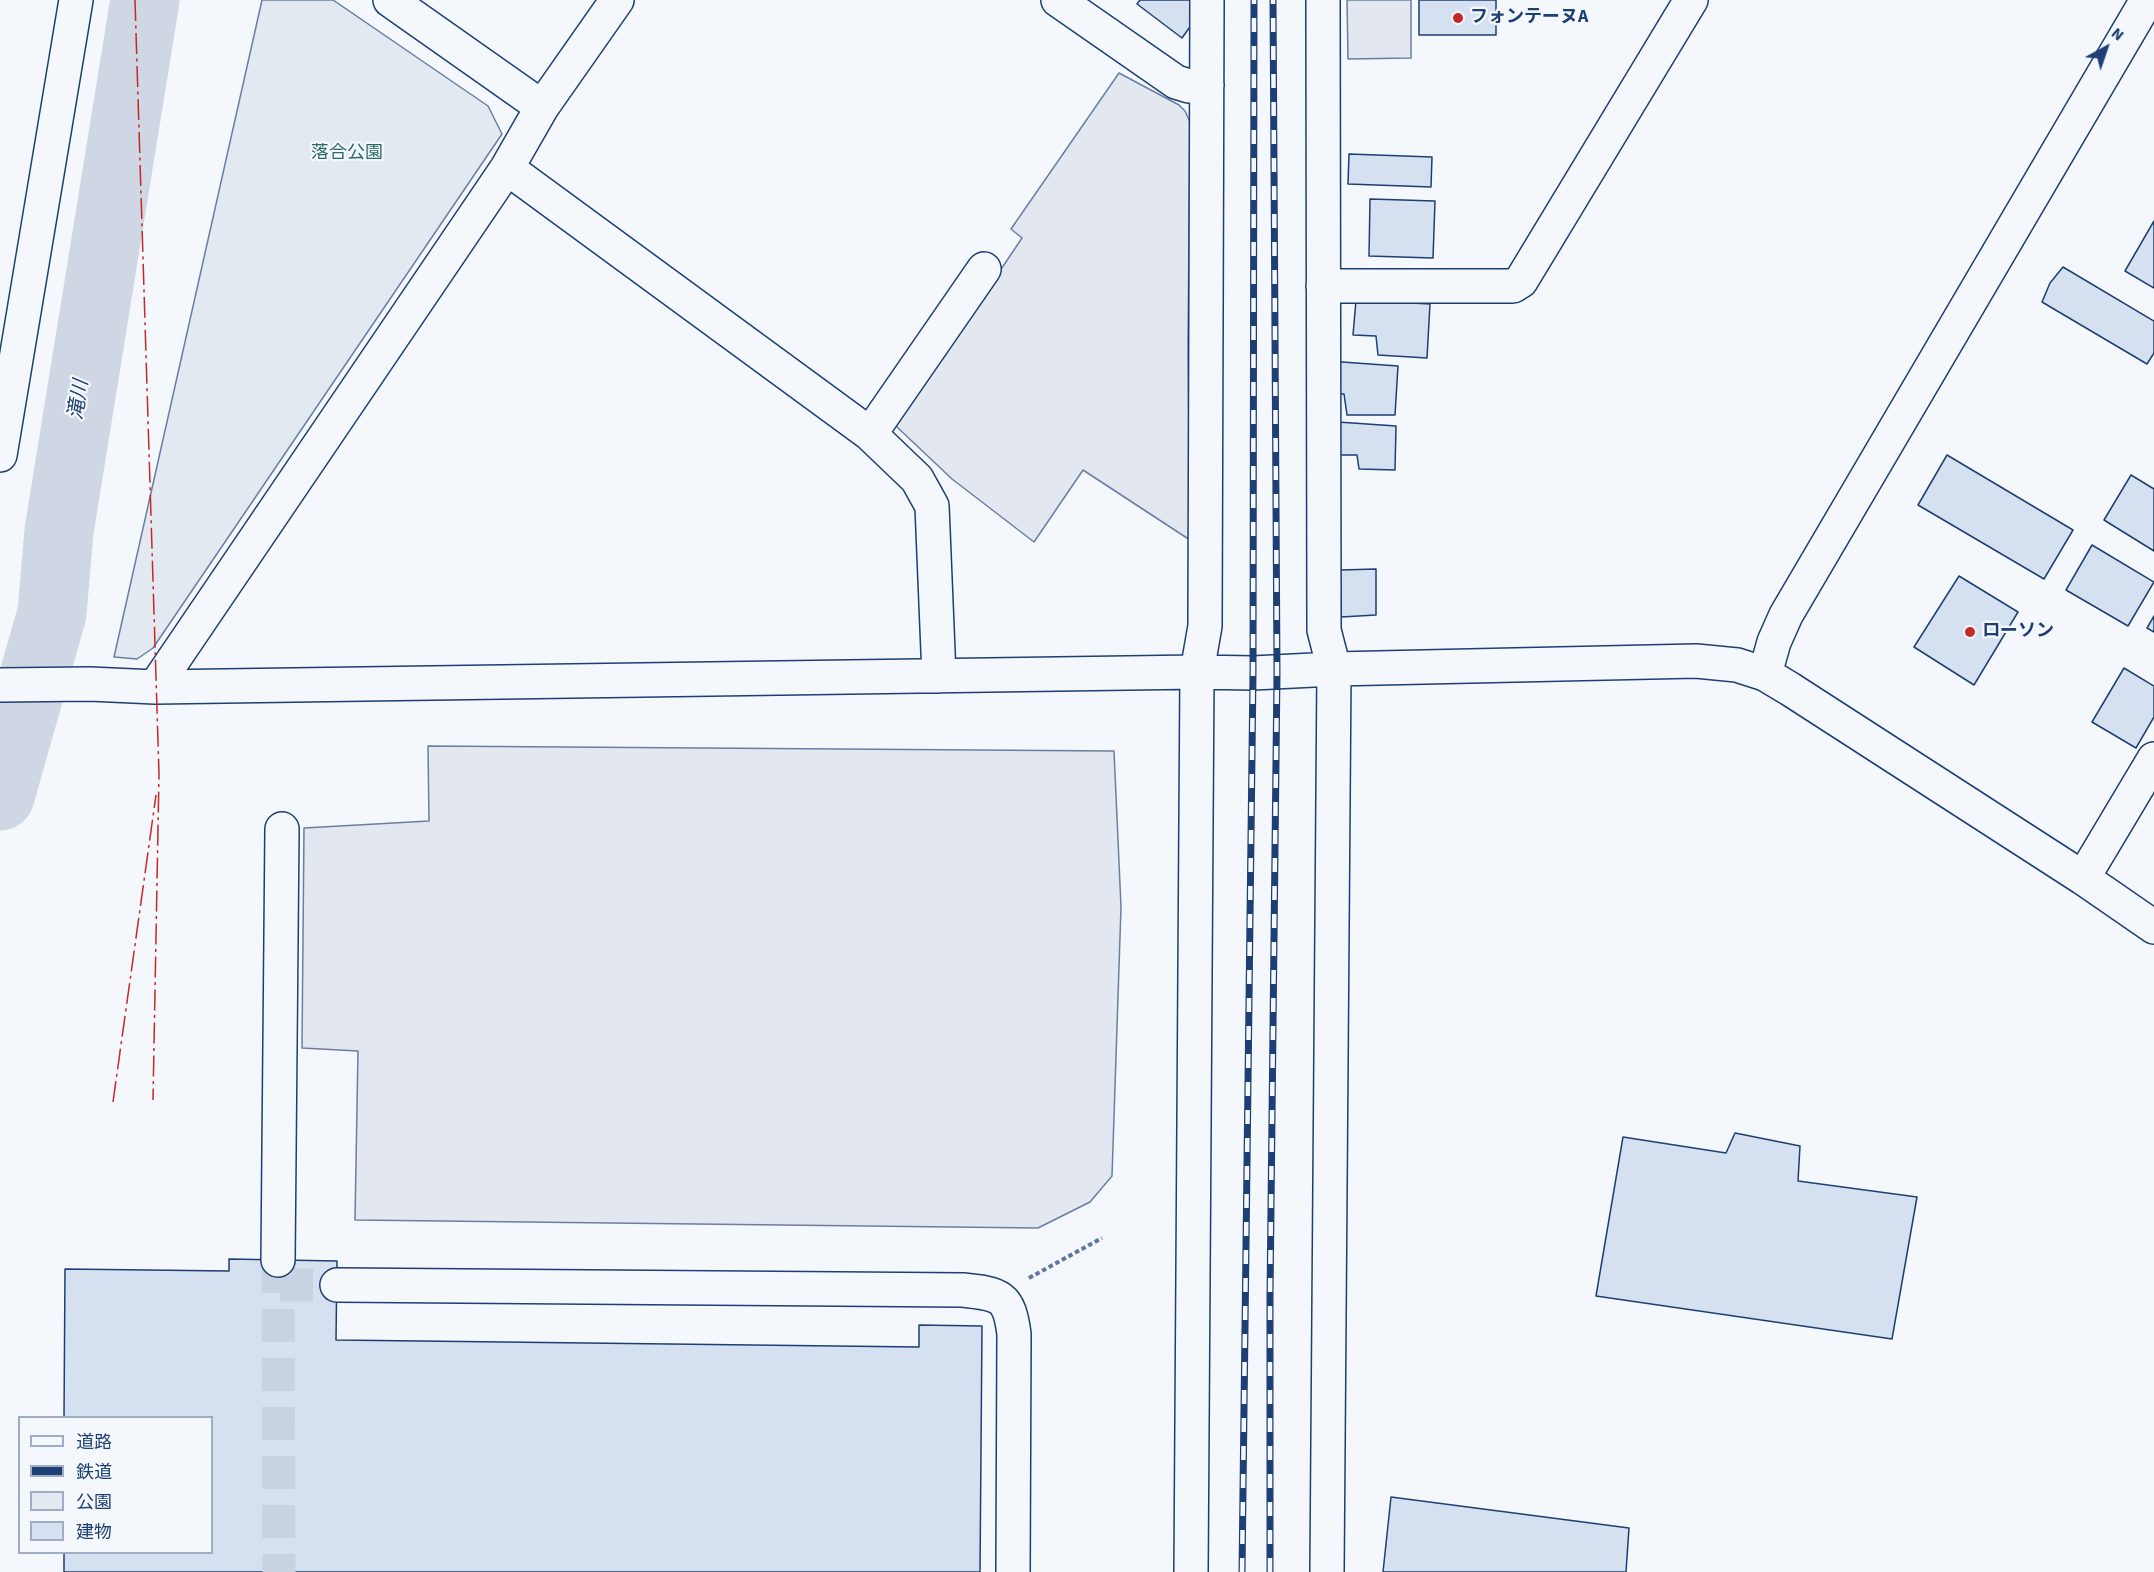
<!DOCTYPE html>
<meta charset="utf-8">
<style>
body{margin:0}
#map{position:relative;width:2154px;height:1572px;overflow:hidden;background:#f4f7fb;font-family:"Source Sans 3","Noto Sans JP",sans-serif}
canvas{display:block}
.legend{position:absolute;left:18px;top:1416px;width:195px;height:138px;box-sizing:border-box;background:#f4f7fb;border:2px solid #9eadc5;margin:0;padding:8px 10px;list-style:none;font-size:18px;color:#1d3f73}
.legend li{display:flex;align-items:center;gap:12px;height:30px}
.legend b{width:30px;border:2px solid #9eadc5}
.north{position:absolute;left:2076px;top:18px;width:60px;height:60px;-webkit-text-stroke:4px #f4f7fb;paint-order:stroke;rotate:40deg;font-size:16px;font-weight:700;line-height:24px;text-align:center;color:#1d3f73}
.north::after{content:'';display:block;margin:auto;width:21px;height:27px;background:#1d3f73;clip-path:polygon(50% 0,100% 100%,50% 72%,0 100%)}
</style>
<div id="map">
<canvas width="2154" height="1572"></canvas>
<ul class="legend">
<li><b style="height:8px;background:#f4f7fb"></b>道路</li>
<li><b style="height:8px;background:#1d3f73"></b>鉄道</li>
<li><b style="height:16px;background:#e3e9f0"></b>公園</li>
<li><b style="height:16px;background:#d5e0f0"></b>建物</li>
</ul>
<div class="north">N</div>
</div>
<script>
const g = document.querySelector('canvas').getContext('2d');
g.lineJoin = 'round';
function fillPath(path, color) {
  g.fillStyle = color;
  g.fill(path, 'evenodd');
}
function strokePath(path, color, width, dash) {
  g.strokeStyle = color;
  g.lineWidth = width;
  g.lineCap = dash ? 'butt' : 'round';
  g.setLineDash(dash || []);
  g.stroke(path);
}
function drawText(font, color, halo, rows, align = 'center') {
  g.font = font + ' "Source Sans 3","Noto Sans JP",sans-serif';
  g.lineWidth = 4.5;
  g.setLineDash([]);
  g.textBaseline = 'middle';
  g.strokeStyle = halo;
  g.fillStyle = color;
  for (const [text, x, y, turn = 0] of rows) {
    g.save();
    g.translate(x, y);
    g.rotate((+turn || 0) * Math.PI / 180);
    g.textAlign = isNaN(turn) ? turn : align;
    if (halo) g.strokeText(text, 0, 0);
    g.fillText(text, 0, 0);
    g.restore();
  }
}
const green = new Path2D(`
 M262,0H333L488,106L502,134L153,648L137,659L114,657Z`);
const parking = new Path2D(`
 M1347,0H1411V58L1348,59Z
 M1119,73L1179,105L1185,111L1190,122L1188,345L1190,540L1083,470L1034,542L952,479L896,426L1022,238L1011,229Z
 M428,746L1114,751L1121,907L1112,1176L1090,1202L1038,1228L355,1220L358,1051L302,1048L304,828L429,821Z`);
const river = new Path2D(`
 M0,796L52,613L59,531L145,0`);
const building = new Path2D(`
 M1140,0H1190L1202,10L1182,38L1137,4Z
 M1419,0H1496V35H1419Z
 M1349,154L1432,157L1431,187L1348,184Z
 M1370,199L1435,201L1433,258L1369,256Z
 M2154,221V288L2125,271Z
 M2063,267L2154,321V353L2147,364L2042,302L2050,283Z
 M1356,300L1430,304L1427,358L1378,355L1376,336L1353,335Z
 M1328,361L1398,366L1395,415H1347L1344,394L1327,393Z
 M1338,422L1396,426L1395,470L1359,469L1357,455H1336Z
 M1947,455L2073,530L2044,579L1918,505Z
 M2131,475L2154,489V551L2104,520Z
 M2092,545L2154,582L2128,626L2066,590Z
 M1376,569V615L1341,617L1340,570Z
 M1959,576L2018,612L1974,685L1914,647Z
 M2154,616V632L2147,628Z
 M2124,668L2154,686V717L2136,748L2092,722Z
 M1735,1133L1800,1146L1798,1181L1917,1197L1892,1339L1596,1296L1623,1137L1726,1153Z
 M229,1259L337,1261L336,1340L919,1347V1325L982,1326L980,1572H64V1552H212V1418H64L65,1269L229,1271Z
 M1391,1497L1629,1528L1626,1572H1383Z`);
const minorTunnel = new Path2D(`
 M278,1260L279,1572
 M280,1285H337`);
const path = new Path2D(`
 M1029,1278L1102,1238`);
const minor = new Path2D(`
 M390,0L542,107
 M1058,0L1176,82L1189,86L1207,85
 M1323,0L1324,630L1334,669L1327,1572
 M507,168L870,434L917,479L932,506L939,676
 M1323,286H1513L1521,281L1691,0
 M870,434L984,269
 M0,455L76,0
 M1765,674L1774,642L1786,615L2147,0
 M0,685L90,684L155,687L1197,672L1253,673L1334,669L1696,661L1737,665L1765,674L1790,689L2083,878L2154,927
 M155,687L507,168L542,107L617,0
 M2083,878L2154,759
 M278,1260L282,829
 M337,1285L963,1290C1000,1294 1009,1295 1014,1334L1013,1572
 M1191,1572L1197,672L1205,626L1207,0`);
const rail = new Path2D(`
 M1242,1572L1253,673L1254,0
 M1270,1572V1296L1277,672L1273,0`);
const power = new Path2D(`
 M135,0L159,774L153,1100
 M113,1102L156,795`);
const markers = [
 [1458,18,6,"#c62828"],
 [1970,632,6,"#c62828"]
];
const poiNames = [
 ["フォンテーヌA",1470,18],
 ["ローソン",1982,632]
];
const parkNames = [
 ["落合公園",347,154]
];
const waterNames = [
 ["滝川",80,400,-81]
];
fillPath(green, '#e3e9f0');
strokePath(green, '#687fa3', 1.5);
fillPath(parking, '#e3e8f0');
strokePath(parking, '#687fa3', 1.5);
strokePath(river, '#cfd7e4', 69);
fillPath(building, '#d5e0f0');
strokePath(building, '#1d3f73', 1.5);
strokePath(minorTunnel, '#c9d2e0', 33, [33, 16]);
strokePath(minor, '#1d3f73', 36);
strokePath(path, '#5e769c', 4, [4.5, 3]);
strokePath(minor, '#f4f7fb', 33);
strokePath(rail, '#1d3f73', 7);
strokePath(rail, '#f4f7fb', 4.5, [14]);
strokePath(power, '#c62828', 1.5, [21, 4.5, 3, 4.5]);
for (const [x, y, r, color] of markers) {
  const dot = new Path2D();
  dot.arc(x, y, r, 0, 2 * Math.PI);
  g.fillStyle = color;
  g.fill(dot);
  strokePath(dot, '#f4f7fb', 2);
}
drawText('bold 18px', '#1d3f73', '#f4f7fb', poiNames, 'left');
drawText('18px', '#2c6c60', '#f4f7fb', parkNames);
drawText('italic 20px', '#1d3f73', '#f4f7fb', waterNames);
</script>
